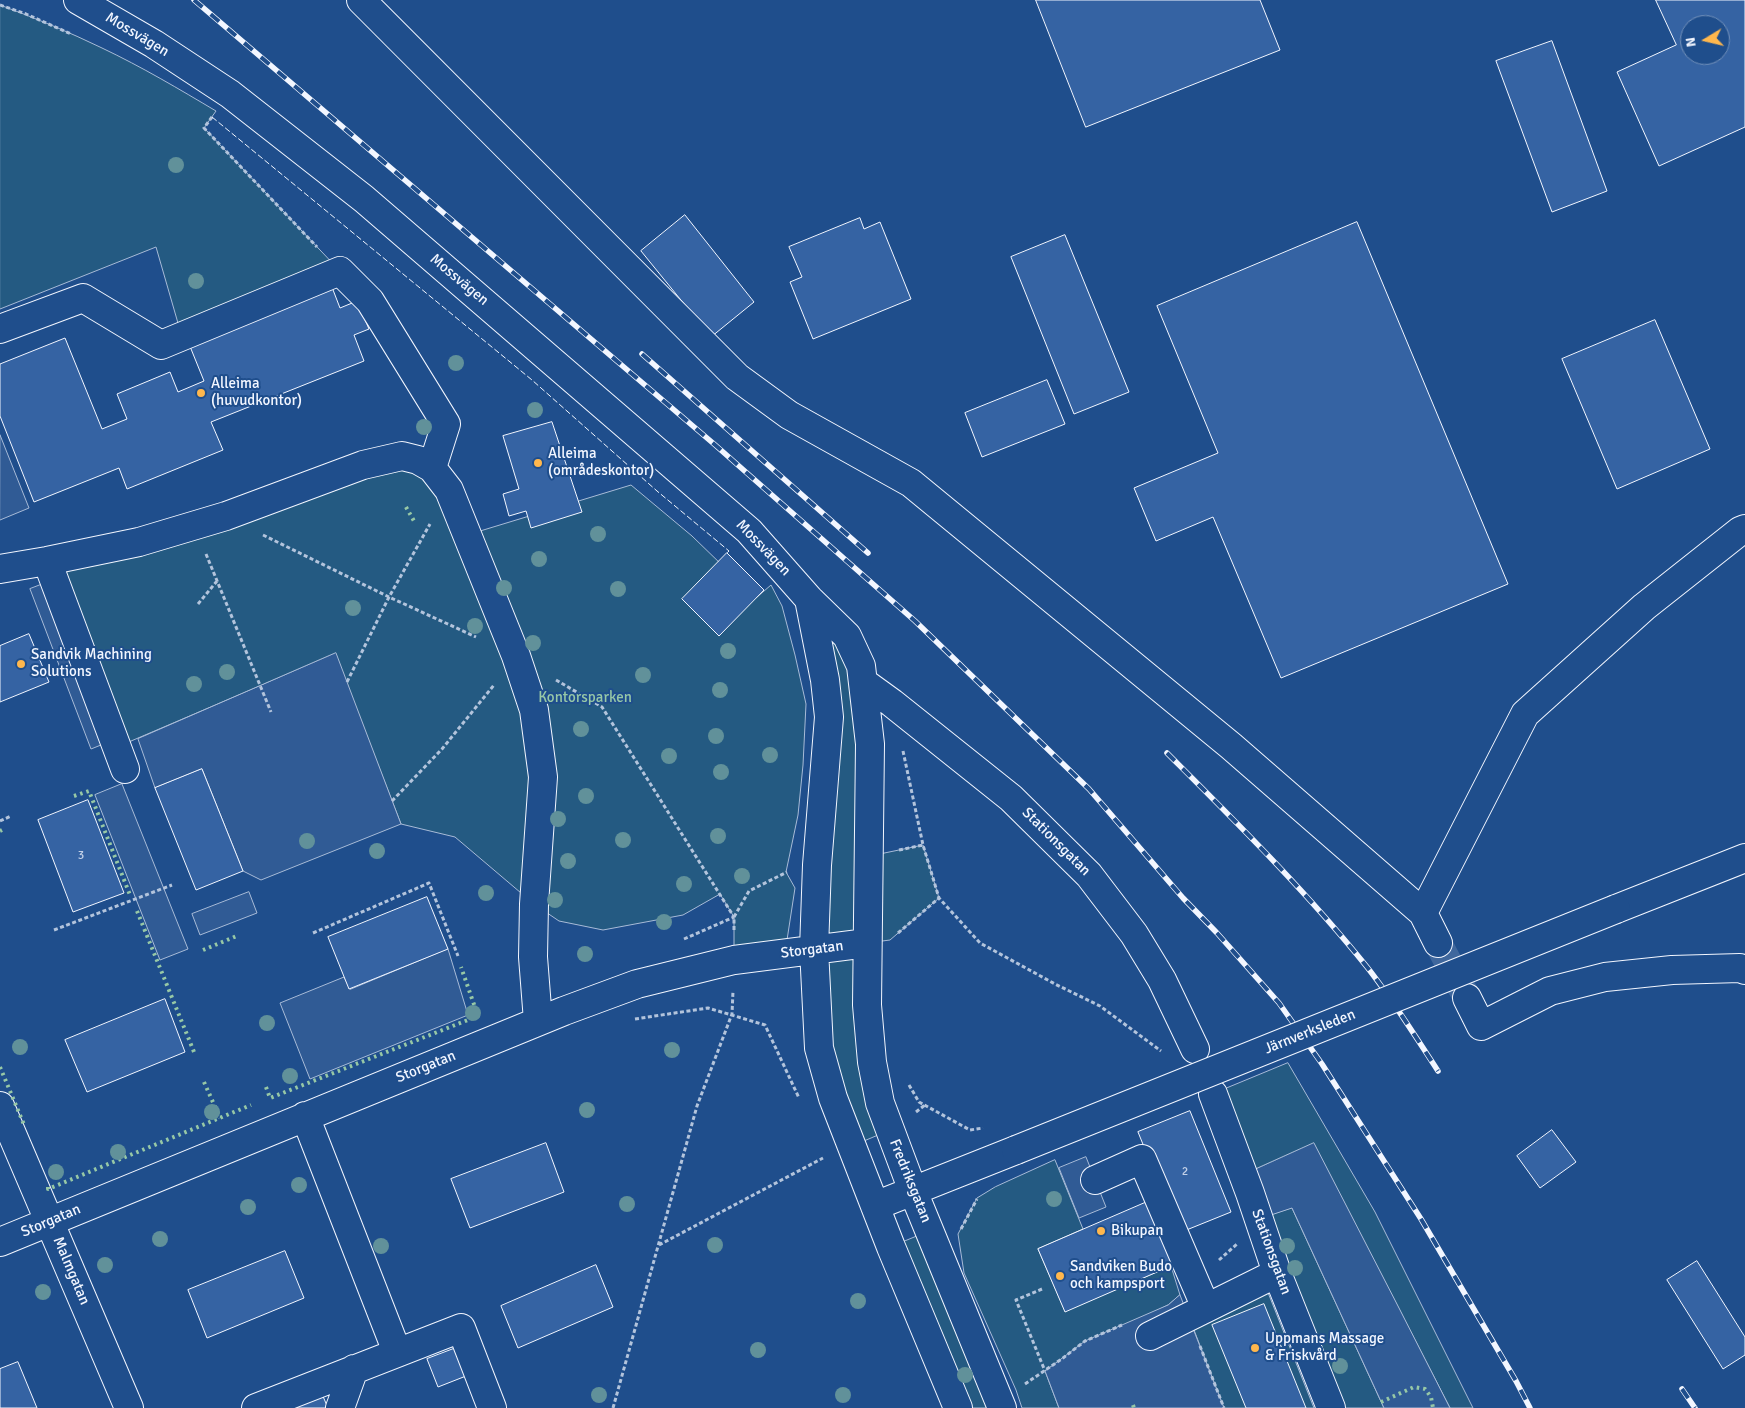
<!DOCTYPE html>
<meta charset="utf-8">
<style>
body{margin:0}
#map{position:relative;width:1745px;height:1408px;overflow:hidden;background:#1f4e8c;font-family:Signika,sans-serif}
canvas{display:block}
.north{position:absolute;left:1680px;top:15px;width:50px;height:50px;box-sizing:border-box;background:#1f4e8c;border:1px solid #7391ba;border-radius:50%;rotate:261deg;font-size:14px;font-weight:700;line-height:20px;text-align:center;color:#f2f6ff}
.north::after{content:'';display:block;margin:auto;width:18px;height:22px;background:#ffb74d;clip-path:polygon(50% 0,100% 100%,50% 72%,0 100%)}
</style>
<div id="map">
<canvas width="1745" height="1408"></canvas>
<div class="north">N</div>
</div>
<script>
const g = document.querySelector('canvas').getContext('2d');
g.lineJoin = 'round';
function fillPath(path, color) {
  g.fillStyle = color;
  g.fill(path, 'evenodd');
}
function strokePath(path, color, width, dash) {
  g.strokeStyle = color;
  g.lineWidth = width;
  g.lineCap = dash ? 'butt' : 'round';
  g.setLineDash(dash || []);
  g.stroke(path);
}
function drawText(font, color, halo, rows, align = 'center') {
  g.font = font + ' Signika,sans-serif';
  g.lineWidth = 4;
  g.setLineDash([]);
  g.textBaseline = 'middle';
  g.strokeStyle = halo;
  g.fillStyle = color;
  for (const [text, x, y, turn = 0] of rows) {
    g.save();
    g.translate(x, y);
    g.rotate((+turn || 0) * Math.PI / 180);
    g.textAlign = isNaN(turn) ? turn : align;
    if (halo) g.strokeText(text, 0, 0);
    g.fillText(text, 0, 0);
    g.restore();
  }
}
const green = new Path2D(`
 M0,5C35,18 69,32 102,48C142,67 179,89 216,111L204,128L340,271L182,337L156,247L0,309Z
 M418,460L467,535L631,485L692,536L756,598L771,585L782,606L795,655L806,704L803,765L798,815L786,872L795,888L785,953L734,960V917L720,894L683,915L603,930L559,921L534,904L455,837L401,824L335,654L117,747L47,561Z
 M809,599L847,636L870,856L923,845L939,898L890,940L867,943L890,1130L852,1146L819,1048L824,788Z
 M1288,1063L1375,1212L1473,1408H1450L1314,1144L1243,1175L1213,1094Z
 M1055,1160L1083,1229L1038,1249L1065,1311L1171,1266L1180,1295L1168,1305L1063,1358L1045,1371L1059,1408H1022L1016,1390L964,1273L958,1234L977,1198L995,1187Z
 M1292,1208L1384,1408H1331L1259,1219Z
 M930,1231L1002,1408H958L891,1247Z
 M1263,1280L1314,1408H1224L1189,1317Z`);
const parking = new Path2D(`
 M0,435L29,508L0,520Z
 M51,581L111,741L91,749L30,589Z
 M336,653L401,824L261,880L243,871L202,769L155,788L138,739Z
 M122,784L188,949L160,960L95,795Z
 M249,892L257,913L200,935L192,914Z
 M448,949L468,1015L310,1079L280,1003L344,977L350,989Z
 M1314,1143L1399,1308L1450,1408H1384L1292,1208L1259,1219L1243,1175Z
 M1086,1157L1106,1207L1079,1218L1059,1168Z
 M1180,1295L1224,1408H1059L1045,1371L1085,1341L1168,1305Z`);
const building = new Path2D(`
 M1036,0H1260L1280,50L1086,127Z
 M1656,0H1745V127L1659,166L1617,72L1676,45ZM1690,25H1720V55H1690Z
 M1552,41L1607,191L1552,212L1496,61Z
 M685,215L754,302L711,337L641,251Z
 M860,218L864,229L880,222L911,299L813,339L790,282L802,277L789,247Z
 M1357,222L1508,584L1281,678L1213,517L1156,541L1134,488L1218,453L1157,306Z
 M1065,235L1129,392L1074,414L1011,257Z
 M330,282L340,308L357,301L369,329L354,335L364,361L211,422L223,450L127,489L119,468L34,502L0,416V364L65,338L102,429L127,419L117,394L170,372L178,392L204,381L187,339Z
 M1655,320L1710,449L1617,489L1562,359Z
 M1047,380L1065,424L982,457L965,413Z
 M552,422L582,512L531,528L526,511L509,516L503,494L519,489L503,436Z
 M727,553L764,590L719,636L682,599Z
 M29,634L49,682L0,702V646Z
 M202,769L243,871L196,890L155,788Z
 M88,800L124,893L73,912L38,820Z
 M427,897L448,949L349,989L328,937Z
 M165,999L185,1052L87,1092L65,1040Z
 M1190,1111L1231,1212L1179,1233L1138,1132Z
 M1552,1130L1576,1162L1540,1188L1517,1156Z
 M546,1143L564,1192L470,1228L451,1179Z
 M1154,1199L1180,1262L1065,1312L1038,1249Z
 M285,1251L304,1298L207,1338L188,1290Z
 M1697,1261L1745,1337V1355L1723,1369L1667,1280Z
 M596,1265L613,1307L518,1348L501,1306Z
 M1264,1304L1306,1408H1246L1212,1325Z
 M456,1348L466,1376L438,1387L427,1359Z
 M18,1362L37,1408H0V1369Z
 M322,1394L328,1408H270Z`);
const minorTunnel = new Path2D(`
 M1438,943L1465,994`);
const path = new Path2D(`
 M0,5L26,14L71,34
 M212,117L204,128L317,247
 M263,535L389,597L476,637
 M206,554L271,712
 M198,604L217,581
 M556,680L602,707L734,917
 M347,682L389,597L430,524
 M903,751L923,845L939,898
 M392,801L442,749L494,685
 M0,821L11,816
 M899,850L923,845
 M54,930L172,885
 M734,930V917L749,891L787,872
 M313,933L429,883L458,956
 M898,933L939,898L980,943L1055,984L1100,1006L1161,1051
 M684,939L734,917
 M635,1019L708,1008L765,1025L799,1098
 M909,1085L919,1102L970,1130L983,1128
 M916,1112L925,1105
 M961,1229L977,1199
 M659,1245L823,1158
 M1219,1260L1237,1244
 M1042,1289L1016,1300L1045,1371
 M1200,1346L1224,1408
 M1025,1384L1063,1358L1085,1341L1122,1325
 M613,1408L697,1106L732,1014L733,991`);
const minor = new Path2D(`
 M78,0L154,44L230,94L364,199L749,531L809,599L847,636L861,666L870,744L867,1005L872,1062L880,1103L913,1191L1002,1408
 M361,0L737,377L789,415L911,483L1231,746L1423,913L1525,714L1644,607L1740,531L1745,529
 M0,329L83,298L161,345L340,271L370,301L446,424L432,468
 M47,561L125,769
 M0,569L47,561L139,542L226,516L363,465L402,456L418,460L432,468L449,490L516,656L534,710L543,777L534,904L533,957L538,1021
 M809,599L825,680L829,717L817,865L814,949L819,1048L833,1098L891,1247L958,1408
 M863,682L892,703L1011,798L1089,875L1134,934L1162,980L1195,1049
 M1616,909L1745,858
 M1423,913L1438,943
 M1467,998L1481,1026L1550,991L1605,977L1672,970L1740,968L1745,970
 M1213,1094L1250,1193L1277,1273L1331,1408
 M0,1106L129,1408
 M305,1116L397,1352
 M1095,1180L1142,1159L1206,1308
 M875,1206L1016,1150
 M0,1242L564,1011L637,984L734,960L867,943
 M1150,1336L1277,1273
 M256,1408L461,1328L492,1408
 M340,1408L354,1369`);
const rail = new Path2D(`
 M194,0L714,444L915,621L1089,789L1183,898L1217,933L1279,1003L1322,1064L1421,1219L1516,1381L1530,1408
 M642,354L868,553
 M1167,753C1236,822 1306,891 1367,967C1393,1000 1415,1036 1438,1071
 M1682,1389L1695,1408`);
const minorBridge = new Path2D(`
 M1016,1150L1616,909`);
const hedge = new Path2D(`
 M406,507L414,521
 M74,796L89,791L130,895
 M0,831L2,830
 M137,911L194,1052
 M203,950L239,935
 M0,1067L25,1127
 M204,1082L220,1118
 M266,1087L270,1098L478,1016L461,967
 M48,1187V1189L251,1105
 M1381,1402L1414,1387L1425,1389L1431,1397L1433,1408
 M1133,1405L1134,1408`);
const fence = new Path2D(`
 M212,117L532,380L657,491L729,551L727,553`);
const trees = [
 [176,165],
 [196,281],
 [456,363],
 [535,410],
 [424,427],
 [598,534],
 [539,559],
 [504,588],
 [618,589],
 [353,608],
 [475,626],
 [533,643],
 [728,651],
 [227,672],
 [643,675],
 [194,684],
 [720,690],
 [581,729],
 [716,736],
 [770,755],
 [669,756],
 [721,772],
 [586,796],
 [558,819],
 [718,836],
 [623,840],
 [307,841],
 [377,851],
 [568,861],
 [742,876],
 [684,884],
 [486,893],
 [555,900],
 [664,922],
 [585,954],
 [473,1013],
 [267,1023],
 [20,1047],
 [672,1050],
 [290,1076],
 [587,1110],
 [212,1112],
 [118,1152],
 [56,1172],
 [299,1185],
 [1054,1199],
 [627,1204],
 [248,1207],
 [160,1239],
 [715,1245],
 [381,1246],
 [1287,1246],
 [105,1265],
 [1295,1268],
 [43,1292],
 [858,1301],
 [758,1350],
 [1340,1366],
 [965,1375],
 [599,1395],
 [843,1395]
];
const markers = [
 [201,393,5,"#ffb74d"],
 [538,463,5,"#ffb74d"],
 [21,664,5,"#ffb74d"],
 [1101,1231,5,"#ffb74d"],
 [1060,1276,5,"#ffb74d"],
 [1255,1348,5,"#ffb74d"]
];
const numberNames = [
 ["3",81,856],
 ["2",1185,1172]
];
const streetNames = [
 ["Mossvägen",137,35,31],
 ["Mossvägen",459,280,40],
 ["Mossvägen",763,548,46],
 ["Stationsgatan",1056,842,45],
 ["Storgatan",812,950,-7],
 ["Järnverksleden",1310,1032,-22],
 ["Storgatan",426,1067,-22],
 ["Fredriksgatan",910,1181,68],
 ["Storgatan",51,1221,-23],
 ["Stationsgatan",1271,1252,70],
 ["Malmgatan",71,1271,67]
];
const poiNames = [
 ["Alleima",211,384],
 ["(huvudkontor)",211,401],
 ["Alleima",548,454],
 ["(områdeskontor)",548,471],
 ["Sandvik Machining",31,655],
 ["Solutions",31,672],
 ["Bikupan",1111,1231],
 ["Sandviken Budo",1070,1267],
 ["och kampsport",1070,1284],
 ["Uppmans Massage",1265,1339],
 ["& Friskvård",1265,1356]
];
const parkNames = [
 ["Kontorsparken",585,698]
];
fillPath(green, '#245a82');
strokePath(green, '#a8bbd7', 1);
fillPath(parking, '#305b95');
strokePath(parking, '#a8bbd7', 1);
fillPath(building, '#3563a3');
strokePath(building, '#f2f6ff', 1);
strokePath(minorTunnel, '#3f679d', 28, [28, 14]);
strokePath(minor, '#f2f6ff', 30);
strokePath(path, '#b3c4dc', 3, [4, 2.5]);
strokePath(minor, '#1f4e8c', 28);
strokePath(rail, '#f2f6ff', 5.5);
strokePath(rail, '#1f4e8c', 4, [11]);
strokePath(minorBridge, '#f2f6ff', 30, []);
strokePath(minorBridge, '#1f4e8c', 28);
strokePath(hedge, '#97c8a6', 4, [2.5, 4]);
strokePath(fence, '#f2f6ff', 1, [6, 2.5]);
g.fillStyle = '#61919a';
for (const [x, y] of trees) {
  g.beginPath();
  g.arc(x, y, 8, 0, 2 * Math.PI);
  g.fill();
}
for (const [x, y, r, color] of markers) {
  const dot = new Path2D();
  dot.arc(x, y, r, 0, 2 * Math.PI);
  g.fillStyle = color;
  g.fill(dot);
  strokePath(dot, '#1f4e8c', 2);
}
drawText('12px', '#c3d1e8', null, numberNames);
drawText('15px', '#f2f6ff', '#1f4e8c', streetNames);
drawText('15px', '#f2f6ff', '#1f4e8c', poiNames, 'left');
drawText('15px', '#97c8a6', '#1f4e8c', parkNames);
</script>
